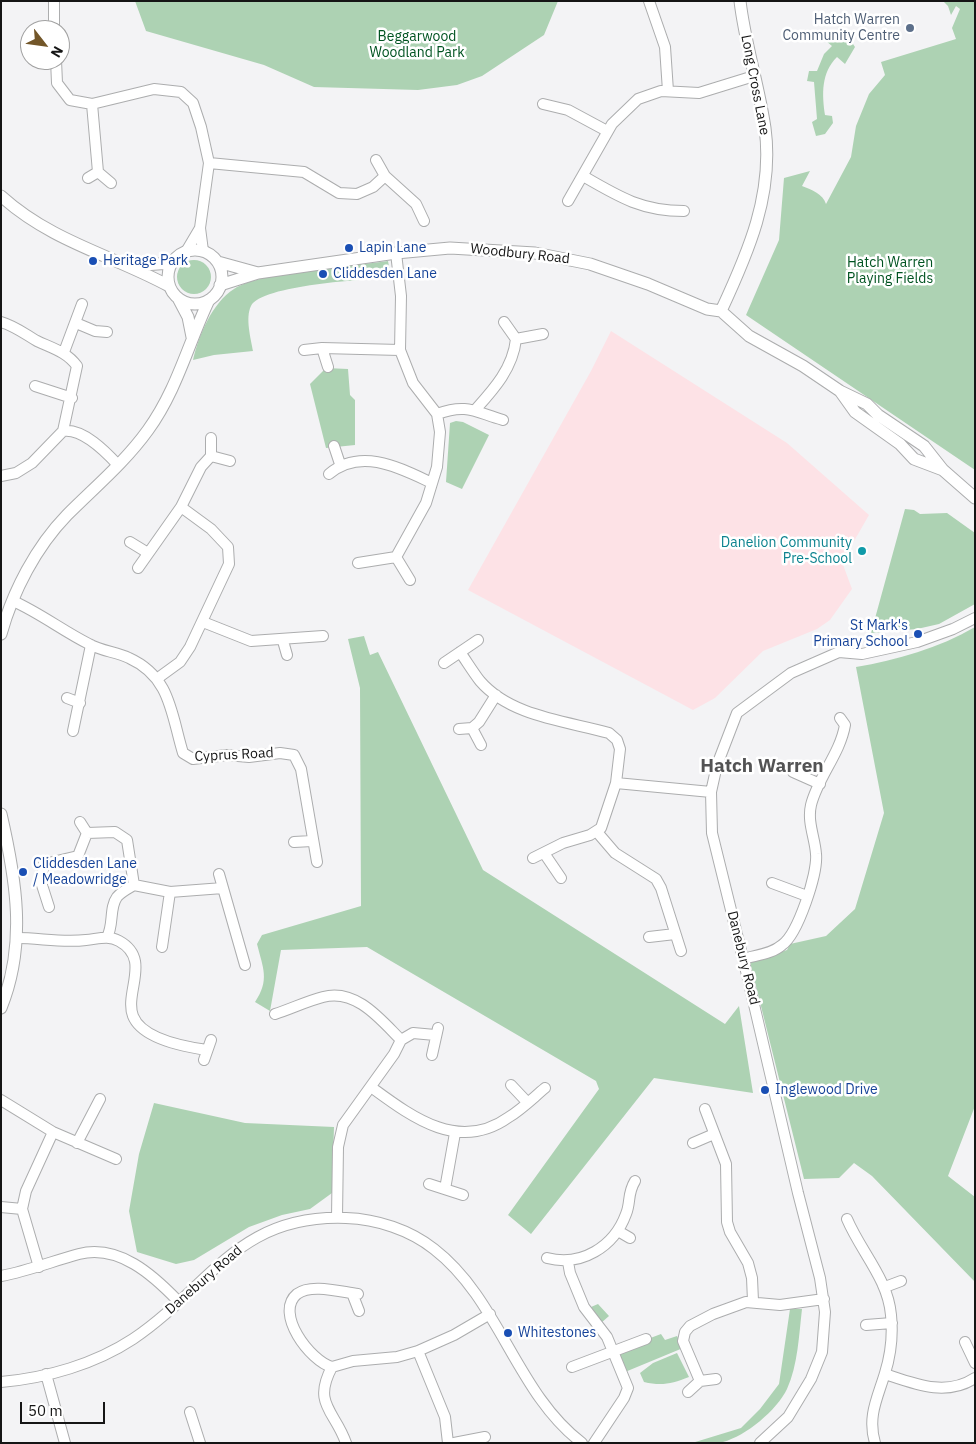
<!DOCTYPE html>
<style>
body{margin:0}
#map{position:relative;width:976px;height:1444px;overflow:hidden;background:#f3f3f5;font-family:"IBM Plex Sans",sans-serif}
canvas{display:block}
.frame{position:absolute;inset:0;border:2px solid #151515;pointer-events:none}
.north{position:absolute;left:20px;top:20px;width:50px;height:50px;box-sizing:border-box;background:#fff;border:1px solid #a1a1a1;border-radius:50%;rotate:120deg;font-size:14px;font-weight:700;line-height:20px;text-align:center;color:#151515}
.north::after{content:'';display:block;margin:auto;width:18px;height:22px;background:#725629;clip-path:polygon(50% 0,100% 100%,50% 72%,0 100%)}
.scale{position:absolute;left:20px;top:1402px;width:85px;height:22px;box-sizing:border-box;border:2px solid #151515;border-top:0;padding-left:6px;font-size:15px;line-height:18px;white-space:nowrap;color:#151515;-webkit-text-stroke:4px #fff;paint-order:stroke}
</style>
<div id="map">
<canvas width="976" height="1444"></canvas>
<div class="frame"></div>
<div class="north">N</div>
<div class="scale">50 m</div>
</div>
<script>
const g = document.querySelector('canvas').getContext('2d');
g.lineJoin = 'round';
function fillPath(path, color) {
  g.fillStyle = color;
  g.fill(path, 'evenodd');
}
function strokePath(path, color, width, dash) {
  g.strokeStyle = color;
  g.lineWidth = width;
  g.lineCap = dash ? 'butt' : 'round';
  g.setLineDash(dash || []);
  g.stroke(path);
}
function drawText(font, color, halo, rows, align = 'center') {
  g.font = font + ' "IBM Plex Sans",sans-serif';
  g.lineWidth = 5;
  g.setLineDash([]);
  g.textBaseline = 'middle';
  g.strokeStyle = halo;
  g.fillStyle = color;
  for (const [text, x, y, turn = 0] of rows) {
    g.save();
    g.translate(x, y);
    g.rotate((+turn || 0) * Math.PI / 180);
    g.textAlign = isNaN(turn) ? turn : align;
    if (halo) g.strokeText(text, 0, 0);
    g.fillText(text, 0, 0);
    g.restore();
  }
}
const education = new Path2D(`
 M611,331L787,443L869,515L842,562L852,589L830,620L817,629L763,651L715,698L693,710L468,590L591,371Z`);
const green = new Path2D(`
 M135,1H558L544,35L482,76L457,85L418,90L314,87L264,65L146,31Z
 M943,1H975V470L746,315L779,240L784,178L810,171L802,186C812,190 823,194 826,204L851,157L856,126L869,94L885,75L881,62L956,39L952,28L960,9L956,6L951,15L948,6Z
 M839,36L849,38L855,47L845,64L837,57C821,73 822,94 825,115L832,116L833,123L825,134L816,136L812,122L817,119L814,82L807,81L809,71H817L824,54L832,46L826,41Z
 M177 277a17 17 0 1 1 34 0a17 17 0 1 1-34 0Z
 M388,261L391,278C367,279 261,285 251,306C245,318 251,339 253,351L214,355L193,360C199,335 212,303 234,289C262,271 352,266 388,261Z
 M326,368L348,369L350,395L355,400V445L326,448L310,384Z
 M456,421L463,422L489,435L462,489L446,482L450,423Z
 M905,509L914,510L920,514L947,513L975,533V604L939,624L917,629L871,633Z
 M975,627V1106L948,1176L975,1197V1282L872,1176L854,1163L839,1178L804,1179L750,962L787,950L790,944L826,936L855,909L884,813L856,667C897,660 939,648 975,627Z
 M364,636L370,655L378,652L483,870L725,1024L739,1006L753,1093L654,1078L531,1234L508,1215L599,1089L596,1081L367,947L281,950L270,1011L255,1002C270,980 263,968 257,944L262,935L361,906L360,688L348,639Z
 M154,1103L245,1123L334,1127L332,1193L310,1209L282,1215L249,1227L194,1260L176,1264L137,1252L129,1211L139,1154Z
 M598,1304L609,1316L601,1323L591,1307Z
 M790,1309H802C799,1334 798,1365 787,1389C777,1410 746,1436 723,1442C714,1444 702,1443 692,1443L741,1428L760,1409L779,1384Z
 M661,1334L665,1340L677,1336L683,1348L625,1372L616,1351Z
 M677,1353L689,1377C672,1384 661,1386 644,1382L640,1373L653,1363Z`);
const minor = new Path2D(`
 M649,1L665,47L668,91
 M54,2V30
 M56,60L57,83L70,100L92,104L154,89L181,92L193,103L201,127L209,163L200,228L203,251
 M92,104L98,172
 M543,104L568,110L607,131
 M376,160L385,176L416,204L424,221
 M209,163L304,172L339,193L357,194L373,187L385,176
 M583,176C619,197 642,211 684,211
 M88,178L98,172L111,183
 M568,201L612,124L638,99L661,91L699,93L754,76
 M187,250L200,228
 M1,322C15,326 25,334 37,341C52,348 67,352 77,366L63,431
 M504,322L516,339L543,334
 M76,323L95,331L107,332
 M322,348L328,367
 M304,350L322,348L400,350
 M64,352L82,304
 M35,386L72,398
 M476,409C494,389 513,368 516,339
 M437,414C467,403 475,412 503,420
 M63,431C83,428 106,452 118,465
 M211,438V456L230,461
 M334,446L340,464
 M329,474C361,447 400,468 432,483
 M1,476L16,473L32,463L63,431
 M130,542L148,553
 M396,557L426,503L437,467L440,432L437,414L413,383L400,350L401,296L396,253
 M358,563L396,557L410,580
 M138,568L181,507L201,467L211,456
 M13,601C40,613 63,631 89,644C101,651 117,652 129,658C171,677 171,714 183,753L193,759L227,755L249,757L280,753L294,755L301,769L317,862
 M203,622L251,641L323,636
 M283,641L287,655
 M460,652C467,662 473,672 480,681C511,717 567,721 609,733L617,740L620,749L616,783L601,828L590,835L563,843L533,858
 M444,663L478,640
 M158,678L180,662L190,647L229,564L228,547L211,529L181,507
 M67,698L80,703
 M472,728L481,745
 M459,729L472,728L479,722L496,695
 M73,731L91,645
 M793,772L820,784
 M616,783L711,792
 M80,822L87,833
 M597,832L615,853L656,879L661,888L681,951
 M294,842L312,841
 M544,853L561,878
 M219,874L245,965
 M772,883L807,896
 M134,885L170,892L223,888
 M49,907L41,882L44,864L78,856L87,833L115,832L127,840L134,885C129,888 121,892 117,897C109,908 114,925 107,937
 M649,937L675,934
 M17,938C40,938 62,943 86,940C98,939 108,935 119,941C152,959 124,992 133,1016C142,1039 186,1047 207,1050
 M162,947L170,892
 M743,959C756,955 772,954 782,945C798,934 818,873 816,854C815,838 807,822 811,805C818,777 840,754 845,725L840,718
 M275,1014C291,1009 307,1001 323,997C356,988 381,1020 401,1040
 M432,1055L438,1028
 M204,1060L211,1040
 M511,1085L527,1102
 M371,1087C412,1117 459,1153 509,1117C522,1109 533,1098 545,1088
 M1,1100L53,1132L116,1159
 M705,1109L726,1164L727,1222L730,1232L748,1263L752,1278L753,1301
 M77,1143L100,1099
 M693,1143L714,1134
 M429,1184L463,1195
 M445,1189L455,1133
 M1,1207L22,1209
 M337,1217L338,1147L343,1125L394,1054L401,1040L413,1033L435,1035
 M847,1219C861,1252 888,1279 891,1315C893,1335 891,1354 885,1373C878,1397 867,1416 875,1443
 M618,1231L630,1238
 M547,1258C581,1267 614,1247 626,1214C631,1202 627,1194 635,1181
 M568,1262L570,1273L584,1307L607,1337L628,1388L624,1398L594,1443
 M39,1267L22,1209L26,1191L53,1132
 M1,1276C28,1271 53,1261 79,1254C119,1244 153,1275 178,1301
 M885,1287L901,1281
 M352,1293L359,1311
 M866,1325L892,1323
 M965,1342L975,1363
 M418,1351L445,1417L448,1443
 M332,1367C310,1361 274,1313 297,1294C311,1283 341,1292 358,1294
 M572,1367L646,1339
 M46,1374L65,1443
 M885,1374C915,1384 946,1397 975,1378
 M700,1381L683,1341L685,1332L690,1326L713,1314L746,1302L780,1305L824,1299
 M1,1382C47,1378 95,1364 133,1339C211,1286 238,1214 346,1218C377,1219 410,1230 434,1249C500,1300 516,1393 582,1443
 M688,1392L700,1381L716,1379
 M190,1412L200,1443
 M346,1443C335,1411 312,1404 332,1367L353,1361L397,1357L418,1351L454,1335L490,1314
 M454,1443L485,1437
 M760,1443L788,1417L811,1379L822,1352L825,1312L820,1278L798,1193L749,983L712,833L711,792L717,765L737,713L791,673L839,652L862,654L917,642L953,629L975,618`);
const tertiary = new Path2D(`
 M1,196C52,242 112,255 169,286
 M168 277a27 27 0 1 1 54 0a27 27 0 1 1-54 0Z
 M218,262L258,273
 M130,266L171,263
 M220,285L258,273L396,253L450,248L535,253L590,264L648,284L707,309L721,311L749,336L803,366L840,391L867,404L878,415L924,446L943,470L975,498
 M178,298L188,317L192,337
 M721,311C748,253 774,194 765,128C759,86 745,44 740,1
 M840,391L855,412L900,444L914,459L943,470
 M1,634C13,591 36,547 67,515C95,487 125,462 148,430C177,390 188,344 209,300
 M1,814C16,879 27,944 1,1008`);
const markers = [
 [910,28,5,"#5c6f8a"],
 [349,248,5,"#1a4fb4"],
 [93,261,5,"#1a4fb4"],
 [323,274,5,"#1a4fb4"],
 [862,551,5,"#0f9aa8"],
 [918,634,5,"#1a4fb4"],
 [23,872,5,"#1a4fb4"],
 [765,1090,5,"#1a4fb4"],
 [508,1333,5,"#1a4fb4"]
];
const serviceNames = [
 ["Hatch Warren",900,20],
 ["Community Centre",900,36]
];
const parkNames = [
 ["Beggarwood",417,37],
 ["Woodland Park",417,53],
 ["Hatch Warren",890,263],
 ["Playing Fields",890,279]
];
const streetNames = [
 ["Long Cross Lane",755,85,79],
 ["Woodbury Road",520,254,6],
 ["Cyprus Road",234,755,-3],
 ["Danebury Road",743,958,76],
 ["Danebury Road",204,1280,-41]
];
const transitNames = [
 ["Lapin Lane",359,248],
 ["Heritage Park",103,261],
 ["Cliddesden Lane",333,274],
 ["St Mark's",908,626,"right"],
 ["Primary School",908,642,"right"],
 ["Cliddesden Lane",33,864],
 ["/ Meadowridge",33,880],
 ["Inglewood Drive",775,1090],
 ["Whitestones",518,1333]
];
const cultureNames = [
 ["Danelion Community",852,543],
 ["Pre-School",852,559]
];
const districtNames = [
 ["Hatch Warren",762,767]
];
fillPath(education, '#fde2e6');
fillPath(green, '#add2b3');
strokePath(minor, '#acadae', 12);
strokePath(tertiary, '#acadae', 13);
strokePath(minor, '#fff', 10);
strokePath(tertiary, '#fff', 11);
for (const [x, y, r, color] of markers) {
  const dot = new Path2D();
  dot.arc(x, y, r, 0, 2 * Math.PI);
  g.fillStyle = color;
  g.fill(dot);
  strokePath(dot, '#fff', 2);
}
drawText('14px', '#4e5e75', '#fff', serviceNames, 'right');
drawText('14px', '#005321', '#fff', parkNames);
drawText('14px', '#151515', '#fff', streetNames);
drawText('14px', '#164399', '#fff', transitNames, 'left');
drawText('14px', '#0d838f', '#fff', cultureNames, 'right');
drawText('bold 19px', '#535354', '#fff', districtNames);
</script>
